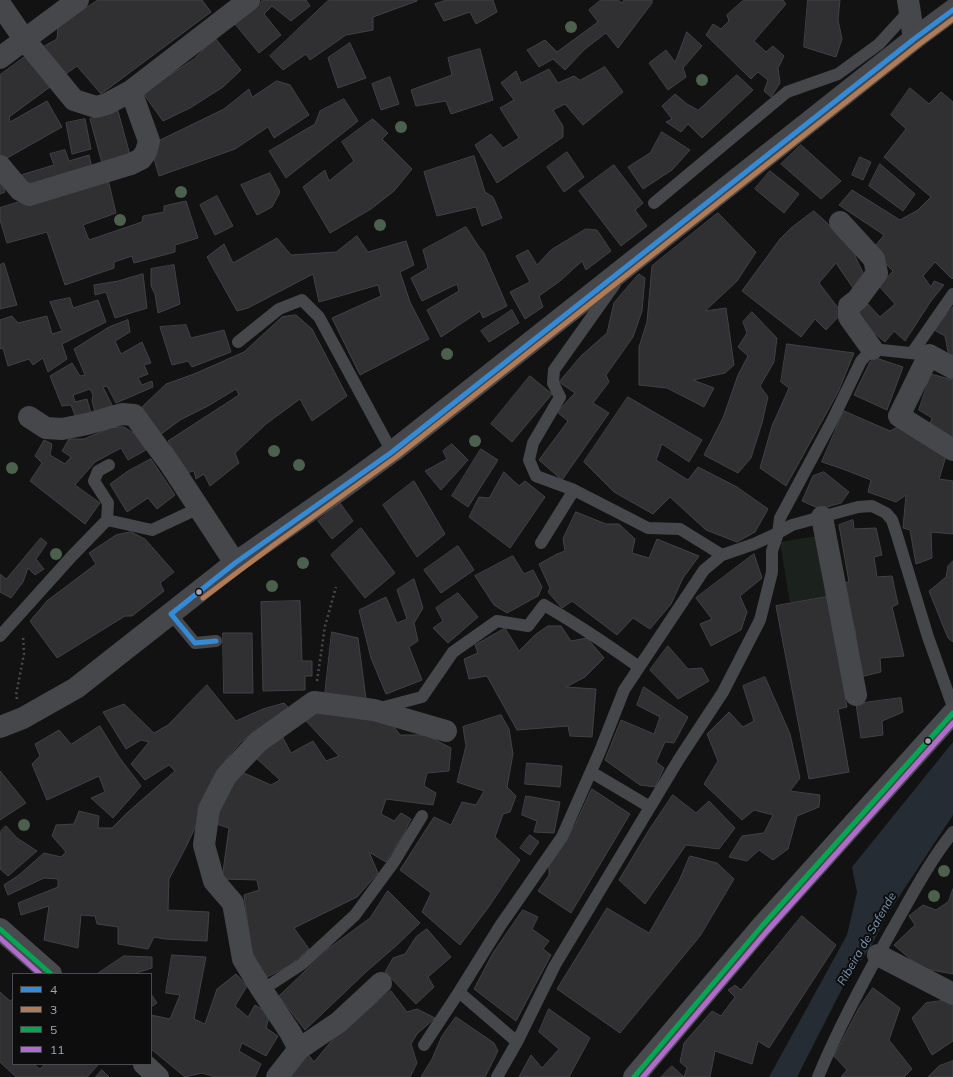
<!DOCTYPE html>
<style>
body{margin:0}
#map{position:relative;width:953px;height:1077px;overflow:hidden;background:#121212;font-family:Mulish,sans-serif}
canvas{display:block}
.legend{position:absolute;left:12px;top:973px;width:140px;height:92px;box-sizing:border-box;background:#0d0d0e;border:1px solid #494b50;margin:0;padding:5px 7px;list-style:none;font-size:12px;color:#a3a7b4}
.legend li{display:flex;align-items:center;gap:8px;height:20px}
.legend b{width:20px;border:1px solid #494b50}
</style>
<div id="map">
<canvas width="953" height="1077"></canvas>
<ul class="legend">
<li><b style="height:5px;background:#338bd7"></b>4</li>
<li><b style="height:5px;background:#b07c57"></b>3</li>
<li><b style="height:5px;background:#00a651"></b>5</li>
<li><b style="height:5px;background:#b06ccc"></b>11</li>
</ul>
</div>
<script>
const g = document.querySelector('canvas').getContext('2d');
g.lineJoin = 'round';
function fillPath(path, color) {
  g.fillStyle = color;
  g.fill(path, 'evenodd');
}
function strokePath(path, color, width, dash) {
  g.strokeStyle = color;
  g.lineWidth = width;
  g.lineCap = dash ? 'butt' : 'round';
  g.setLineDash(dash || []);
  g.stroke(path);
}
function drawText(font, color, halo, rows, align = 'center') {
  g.font = font + ' Mulish,sans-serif';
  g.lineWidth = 4;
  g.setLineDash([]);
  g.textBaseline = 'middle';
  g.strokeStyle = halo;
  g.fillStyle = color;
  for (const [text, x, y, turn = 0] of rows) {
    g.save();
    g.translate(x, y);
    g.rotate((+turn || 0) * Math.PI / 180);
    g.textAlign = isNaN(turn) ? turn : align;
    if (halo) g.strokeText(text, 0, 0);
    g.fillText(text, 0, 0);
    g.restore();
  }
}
const green = new Path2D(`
 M816,536L827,597L790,603L780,542Z`);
const water = new Path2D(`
 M953,742V815L887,915L870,948L846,981L797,1077H769L847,935L857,892L852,867Z`);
const building = new Path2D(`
 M98,0H202L211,12L101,94L77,66L60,78L39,49L57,39L58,27Z
 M263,0H306L310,6L291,21L272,6L264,14L281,35L259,53L235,24Z
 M329,0H417V1L373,17V30L346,35L310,60L306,54L283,70L270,56Z
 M447,0H493L497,12L476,24L470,12L444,21L435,4Z
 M601,0H618L622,3L624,0H652V3L618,48L606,33L585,49L565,70L553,59L539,67L527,50L545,40L557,52L598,22L589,10Z
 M744,0H783L786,4L754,41L766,52L773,46L784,56L778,68L780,83L771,97L764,91L768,80L758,72L751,79L706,35L713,24L721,29L729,21L727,15Z
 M808,0H840L838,20L842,39L836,57L804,47Z
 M687,32L702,46L683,68L686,77L668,90L649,63L666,50L675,62Z
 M215,38L241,70L223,87L190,108L163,121L143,93L194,59Z
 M350,43L366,78L338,88L328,58Z
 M480,49L493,100L451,114L446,101L416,106L411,90L452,75L448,58Z
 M29,54L50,87L9,117L10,122L47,101L62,127L0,162V75Z
 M605,67L623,92L583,125L565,104L553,110L563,126V137L497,183L475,145L491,134L503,148L519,138L500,108L514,100L501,83L516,71L521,83L549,69L558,83L574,76L580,80Z
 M737,75L753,90L702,138L688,124L681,132L666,122L672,119L662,106L675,94L687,104L698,110Z
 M390,77L399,104L381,110L372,84Z
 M277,81L290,85L309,115L274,138L268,127L235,149L159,176L150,145L224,109L249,89L252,97Z
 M910,88L929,104L941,92L953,102V278L952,279L935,262L923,276L931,287L934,281L944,285L931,301L905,341L894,331L885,342L853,315L866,302L880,317L895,304L879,286L893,271L872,250L884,235L839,205L852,190L900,220L918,210L931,197L884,157L906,129L891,115Z
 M344,99L358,121L286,178L269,151L315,124L320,111Z
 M118,111L130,155L102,163L90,119Z
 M85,119L91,149L72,154L66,123Z
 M373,119L388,133L382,139L412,169L394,191L371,209L330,233L303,187L325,170L329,181L354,161L342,142Z
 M662,132L690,150L672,170L643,189L628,167L650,153Z
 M801,145L841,181L821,199L781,164Z
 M65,150L69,161L89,155L92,168L25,188L21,175L54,165L50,154Z
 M567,152L584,177L564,192L547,167Z
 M474,156L485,192L493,197L502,218L482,226L476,207L437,216L424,172Z
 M860,157L871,162L863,180L852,175Z
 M880,164L915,194L903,211L869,186Z
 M614,165L643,203L635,210L647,226L621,246L579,191Z
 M770,171L799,194L784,213L755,189Z
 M270,173L280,192L272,207L257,215L241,185Z
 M107,175L116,213L83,225L89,240L142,222L143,216L164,212V206L186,201L198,238L175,245V252L134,263L132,256L114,262V268L65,285L47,232L7,243L0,220V208Z
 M0,176L5,192L0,194Z
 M217,196L233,226L215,235L200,205Z
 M814,211L851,245L859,250L855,256L866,279L853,288L836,263L819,283L842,313L826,330L815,319L801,337L742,291L780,239L791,228Z
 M718,213L756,252L737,281L705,311L726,308L734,365L725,373L693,380L714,388L704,407L667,388L639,385V347L647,322L652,266Z
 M466,227L479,247L484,253L507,306L483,318L480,311L441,337L427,310L459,291L457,284L422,301L411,278L428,268L423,250Z
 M586,229L597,230L611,251L586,270L582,261L560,281L539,296L543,307L525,319L510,292L530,282L516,256L528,250L537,265L551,250Z
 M357,236L368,252L406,241L414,265L400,272L410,302L429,339L360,375L332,318L381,296L378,285L319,302L313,274L248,308L237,311L207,257L224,244L233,263L277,238L291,255L336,252Z
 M4,263L17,305L0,309V265Z
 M174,265L180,304L158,313L155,294L151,286V269Z
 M143,274L147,308L115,318L106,292L95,295L94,285L118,281Z
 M639,274L645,278L642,311L633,337L606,375L609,382L593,403L609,413L562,480L539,460L568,421L557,412L575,393L559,382L581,356L607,333L614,303Z
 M70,298L73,308L98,300L106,322L62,344L67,359L48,372L43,358L33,365L29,359L8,366L3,348L0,349V320L12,316L18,323L47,316L52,334L62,331L50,302Z
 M953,307V359L949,357L945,336L934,330Z
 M512,310L519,323L489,342L481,331Z
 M752,312L777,338L774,362L760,386L768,397L762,423L751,458L738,473L704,455L723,418L738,375L748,356L738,347L747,333L743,322Z
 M296,315L312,329L347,396L312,421L300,399L266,424L235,453L239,463L210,486L204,474L196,479L194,471L186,473L168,441L239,395L236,389L208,406L180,420L160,435L142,407L166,384L194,374L244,352L282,317Z
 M128,320L130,332L115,341L121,354L142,342L151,363L144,365L148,374L138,378L142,385L152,381L153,387L116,403L107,386L103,387L113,407L95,412L92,401L93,395L90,389L73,395L75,402L87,399L91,413L76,418L71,405L62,406L50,376L72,363L80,376L85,375L74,349L109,327Z
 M186,325L191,338L224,330L231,352L192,367L188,361L172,365L160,327Z
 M787,344L854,353L838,392L786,486L760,468L772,426L789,388L781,382Z
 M876,358L903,367L887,410L854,395L870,362Z
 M931,374L953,380V440L929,427L932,418L919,410Z
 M530,376L552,394L512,442L491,424Z
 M628,397L702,440L689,462L662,444L656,460L688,480L698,467L737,487L768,509L755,532L737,542L706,530L670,497L653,514L614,492L584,462Z
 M844,411L890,431L900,426L947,453L939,479L953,481V534L931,532L932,558L916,564L910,530L903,528L906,495L896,502L868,492L871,480L840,468L822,462Z
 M124,427L135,434L146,450L128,460L121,448L95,462L75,485L100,503L85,524L30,481L42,463L35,456L44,440L52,444L50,455L65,464L71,457L62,451L69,439H84L110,428Z
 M452,444L468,460L441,490L425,471L447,459L443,451Z
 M481,449L498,460L468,507L452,496Z
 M151,459L175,495L157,509L148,498L127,512L110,484L128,471Z
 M504,472L519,486L525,481L545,497L510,548L469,517L479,497L489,498Z
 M824,472L849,492L841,503L820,509L802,501L813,476Z
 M414,481L445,534L417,557L383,505Z
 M340,503L353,521L332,539L318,521Z
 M576,512L606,524H619L635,539L632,553L649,558L657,539L699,556L683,578L671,604L650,629L633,618L617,635L572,601L562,608L548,592L550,588L539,564L557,554L565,551L563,539Z
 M853,520L854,529L876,528L882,555L874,557L877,577L892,576L898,604L892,607L904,656L880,658L881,672L860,677L855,628L849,615L841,583L849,582L839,525Z
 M361,528L395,573L365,598L331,555Z
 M131,532L145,539L174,572L160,583L164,591L132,616H125L57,658L30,621L47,601L96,564L89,553L116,535Z
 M41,538L47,543L36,559L44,569L35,575L28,568L23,582L11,598L0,592V574L6,579Z
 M458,546L474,570L441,593L424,570Z
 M754,554L762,578L740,596L747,612L741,630L711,646L700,624L712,619L696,598Z
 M513,556L524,574L533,570L542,587L538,596L507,613L494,605L475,576Z
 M953,561V642L948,638L929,591L946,577L948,566Z
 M414,579L423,608L414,623L418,641L409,647L422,680L386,694L371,658L359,610L386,597L397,623L407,619L397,590Z
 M458,593L478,617L448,643L433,628L443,621L436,608Z
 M827,597L847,707L838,709L849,772L809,779L776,606Z
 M300,601L302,661H312V676H305V690L263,691L261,602Z
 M548,626H561L571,641L587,638L604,658L585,677L566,687L596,689L592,737L570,736L568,726L517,730L487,676L469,679L464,659L478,653L475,645L505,628L519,651L535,635Z
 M332,632L358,638L366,699L325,695Z
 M223,633H252L253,693H224Z
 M668,646L688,669L702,668L709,681L678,699L650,670Z
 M765,677L790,734L800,778L790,791L820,795L819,807L797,816L788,849L773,860L759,850L747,861L729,857L742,836L764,833L773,815L754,810L742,820L704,784L718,761L707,734L729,712L743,727L754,721L743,686Z
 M207,685L236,721L263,709L284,703L290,709L257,730L241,742L228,757L214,777L206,804L187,845L169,879L168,910L209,912L207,941L165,939L154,937L148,949L118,944V927L97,924L95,916L81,915L78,948L44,940L49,906L21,915L18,903L58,887V879L44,878L8,895L4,885L19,875L44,853L61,857L66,852L52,836L56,825L74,824L79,811L99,816L98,828H112L128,812L175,771L169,765L145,780L131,764L149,742L141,740L126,749L103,712L124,704L154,733L168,725Z
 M644,687L688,717L674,743L665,742L656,762L664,768L655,787L640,785L605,760L621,720L654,734L660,717L637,705Z
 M901,698L903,712L882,721L883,735L861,738L856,704Z
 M319,711L392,724L400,735H426L451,748L449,771L427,773L424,786L436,793L433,805L386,799L381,814L394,821L401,813L411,819L403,835L386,862L369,852L378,873L357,897L294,928L309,949L289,966L267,977L251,951L244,895L259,890L257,880L222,879L229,828L216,824L218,808L234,781L242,772L271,785L280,780L255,757L282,736L291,753L313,741L326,761L339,756L306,721Z
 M501,715L509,729L513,754L507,787L516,796L510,812L503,814L495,837L520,860L488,908L460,945L422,912L431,893L400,870L434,817L451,825L462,802L476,805L484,791L457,782L466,746L463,727Z
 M100,726L119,757L141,786L113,818L91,798L105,792L99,776L47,800L32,764L40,756L35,744L59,730L71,744Z
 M527,763L562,766L560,787L525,784Z
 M0,771L26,803L0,820Z
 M592,789L630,814L571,913L538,891L549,875V865L575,825Z
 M673,795L696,813L709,801L735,828L719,849L686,845L645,904L619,880L649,830Z
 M526,796L560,802L554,833L534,832L537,821L522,815Z
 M6,826L17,838L37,851L8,876L0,869V832Z
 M530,835L539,842L530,855L520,848Z
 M690,856L717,863L734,879L700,936L620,1033L557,989L607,908L649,933L679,881Z
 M953,889V974L921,968L894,945L915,925L909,916L923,905L936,910L948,902Z
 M388,891L420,923L397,945L366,972L305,1030L279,996L328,949L370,918Z
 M523,910L538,917L532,929L549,941L543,949L551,955L516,1021L474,989L493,953Z
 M802,916L836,945L769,1048L758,1041L752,1064L715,1051L710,1077H684L687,1068L680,1062L684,1043L712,1011L721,1016L735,997L728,990L735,985L741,990L777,946Z
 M427,929L451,957L428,977L434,987L416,1004L385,972L393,958L405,954L416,937Z
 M172,955L206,957L194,1019L205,1024L217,989L236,974L247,986L235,1006L248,1017L255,1005L270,1014L266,1028L278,1036L266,1056L242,1043L239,1051L261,1064L255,1077H215L202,1073L185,1077L151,1049V1015L170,1019L180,995L166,993Z
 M124,956L152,957V968L133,974H97Z
 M873,988L900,1008L889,1040L912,1069L904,1077H841L847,1070L834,1056L859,1008Z
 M391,991L407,1012L417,1009L435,1018L417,1034L411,1044L417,1063L410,1077H290L307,1053L314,1062L334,1038Z
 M0,992L10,1001L13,999V1064H33L40,1069L45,1064H99L87,1077H16L0,1062Z
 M151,994L157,1003L151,1007Z
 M948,1000L953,1004V1041L932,1055L912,1018L926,1003Z
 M549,1009L590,1038L569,1077H519L531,1055L542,1068L559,1049L539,1032Z
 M456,1017L494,1043L498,1051L485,1077H421L432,1059L442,1036Z
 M953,1061V1077H928L939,1066Z
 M672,1066L684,1077H661Z
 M102,1070L109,1077H96Z`);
const path = new Path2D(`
 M317,681L325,626L336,587
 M17,699L16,695L24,654L23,635`);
const service = new Path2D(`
 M654,203L787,92L838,74L879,44L910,10
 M238,342L279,309L302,300L319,317L392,452
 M912,353L953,294
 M574,490L536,476L529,460L533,443L560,397L553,383L554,370L615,284
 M107,520L108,503L94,481L98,471L109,465
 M541,543L574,490L648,528L680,529L722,555
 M171,614L195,643L216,641
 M0,636L72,556L107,520L152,530L199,508
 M380,708L422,697L453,652L497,621L528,626L544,605C577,624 608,645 639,667
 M591,772L650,807
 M262,990L302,964L355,915L394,862L422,816
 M517,1042L459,992L500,926L562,837L600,751L624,690L704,570L722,555L754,544L778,533L792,525L858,507L872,506L886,513L892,520L896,532L928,637L953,707
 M424,1045L459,992
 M497,1077L517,1042L555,965L679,759L723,692L760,620L772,572V551L778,533L780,518L832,421L861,361L872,349L929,355
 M818,1077C839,1026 865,978 892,930C911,897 929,862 953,832`);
const minor = new Path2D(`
 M908,0L914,39
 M0,4L24,39L74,100L96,107L107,104L131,91L249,0
 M0,58L78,0
 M0,166L20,190L29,195L131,164L141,159L146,152L149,141L131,91
 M840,222L874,259L877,273L857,300L849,306V317L872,349
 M953,368L929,355L899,416L953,450
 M29,417L46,428L62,429L87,424L122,414L134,415L170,464L235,563
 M822,517L856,695
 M878,955L953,994
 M299,1049L339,1022L381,983
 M277,1077L299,1049L290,1032L262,990L243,959L233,903L214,881L204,845L209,809L226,776L258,742L314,702L374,710L446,731`);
const tertiary = new Path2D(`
 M0,727L23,718L76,688L235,563L347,485L392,452L914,39L953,10`);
const primary = new Path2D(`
 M0,929L51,974
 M144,1064L158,1077
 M634,1077L762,926L953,713`);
const bus1 = new Path2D(`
 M216,641L195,643L171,614L235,563L392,452L914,39L953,10`);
const bus2 = new Path2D(`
 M203,598L275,544L396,457L918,45L953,19`);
const bus3 = new Path2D(`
 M0,929L51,974
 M634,1077L762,926L953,713`);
const bus4 = new Path2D(`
 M0,938L40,974
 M643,1077L767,931L953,723`);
const trees = [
 [571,27],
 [702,80],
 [401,127],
 [181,192],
 [120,220],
 [380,225],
 [447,354],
 [475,441],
 [274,451],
 [299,465],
 [12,468],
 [56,554],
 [303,563],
 [272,586],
 [24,825],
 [944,871],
 [934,896]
];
const markers = [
 [199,592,3.5,"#a3a7b4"],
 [928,741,3.5,"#a3a7b4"]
];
const waterNames = [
 ["Ribeira de Safende",867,939,-60]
];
fillPath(green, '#1b211c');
fillPath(water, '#262c34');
fillPath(building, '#303032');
strokePath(building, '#424246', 1);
strokePath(path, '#48494d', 2.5, [2, 3]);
strokePath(service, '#46474b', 12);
strokePath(minor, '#46474b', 22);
strokePath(tertiary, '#46474b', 22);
strokePath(primary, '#484a4d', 22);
strokePath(bus1, '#338bd7', 5);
strokePath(bus2, '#b07c57', 5);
strokePath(bus3, '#00a651', 5);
strokePath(bus4, '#b06ccc', 5);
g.fillStyle = '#4b604d';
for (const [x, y] of trees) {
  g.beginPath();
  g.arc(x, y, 6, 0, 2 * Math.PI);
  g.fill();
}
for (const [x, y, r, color] of markers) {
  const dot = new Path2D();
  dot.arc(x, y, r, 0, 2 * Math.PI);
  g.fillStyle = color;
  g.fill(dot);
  strokePath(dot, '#0d0d0e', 1.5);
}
drawText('italic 12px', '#7892b0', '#0d0d0e', waterNames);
</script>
